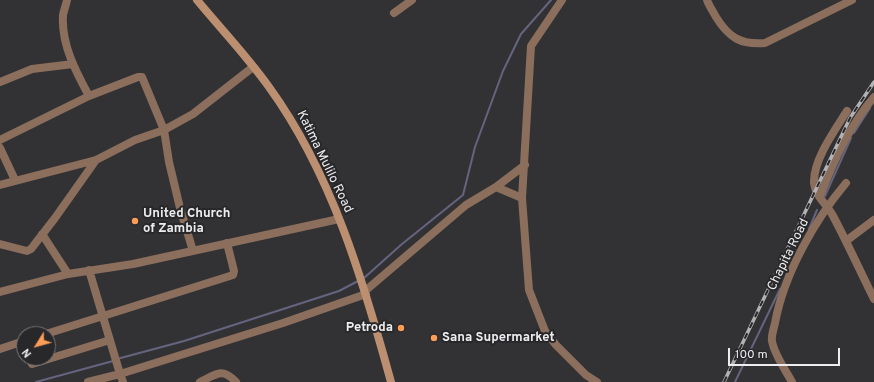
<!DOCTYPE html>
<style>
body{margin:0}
#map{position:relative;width:874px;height:382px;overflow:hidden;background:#323235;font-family:Overpass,sans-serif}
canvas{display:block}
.north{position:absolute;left:16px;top:326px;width:40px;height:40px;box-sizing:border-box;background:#28282b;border:1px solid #777779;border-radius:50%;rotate:233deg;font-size:11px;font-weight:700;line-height:16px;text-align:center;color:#ededef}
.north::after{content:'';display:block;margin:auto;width:14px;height:18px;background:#fd9c56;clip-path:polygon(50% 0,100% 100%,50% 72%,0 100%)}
.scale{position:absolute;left:728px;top:348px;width:112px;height:18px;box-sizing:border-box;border:2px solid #ededef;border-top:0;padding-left:5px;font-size:12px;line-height:14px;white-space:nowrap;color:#ededef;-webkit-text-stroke:3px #28282b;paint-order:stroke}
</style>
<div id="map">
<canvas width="874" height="382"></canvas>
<div class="north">N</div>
<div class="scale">100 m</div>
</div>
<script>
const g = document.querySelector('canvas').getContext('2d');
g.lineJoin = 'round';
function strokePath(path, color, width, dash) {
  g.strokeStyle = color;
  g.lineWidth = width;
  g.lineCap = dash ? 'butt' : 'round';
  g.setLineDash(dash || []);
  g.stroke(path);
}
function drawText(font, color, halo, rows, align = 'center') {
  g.font = font + ' Overpass,sans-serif';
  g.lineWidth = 4;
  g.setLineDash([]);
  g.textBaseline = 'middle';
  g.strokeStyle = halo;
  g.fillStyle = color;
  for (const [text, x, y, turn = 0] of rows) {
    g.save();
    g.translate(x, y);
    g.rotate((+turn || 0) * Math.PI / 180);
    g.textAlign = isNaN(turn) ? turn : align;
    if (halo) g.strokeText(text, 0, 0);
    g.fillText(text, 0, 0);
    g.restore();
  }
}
const stream = new Path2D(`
 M854,133L870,108
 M825,196L851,138
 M809,229L817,210
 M364,278L402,244L463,195L475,147L503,71L521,34L551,0
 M117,359L184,341L339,291L358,281
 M36,382L113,361
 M735,382L780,289`);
const minor = new Path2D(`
 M67,0C66,5 64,10 63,15C61,44 76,72 89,96
 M562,0L531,46L522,198L529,290L545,331L556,345L586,375L597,382
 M707,0C709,6 713,11 716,17C729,38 741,45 765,43L852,0
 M394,13L412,0
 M0,82L32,69L73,64
 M847,111C835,130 813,160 814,183C815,195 826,204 832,214C847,242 860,271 874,299
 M0,140L89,96L138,77H142L164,130L169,162L180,208L193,251
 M0,148L15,180
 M0,185L96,160L135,140L164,130L193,114L253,67
 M496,187L525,165
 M820,196C834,161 849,126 874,97
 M42,234L68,274
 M846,241L874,220
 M0,244L27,251L31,249L55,218L96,160
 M89,270L120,374L283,323L366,294
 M365,291L466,205L496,187L522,198
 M0,292L68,274L133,264L339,219
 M46,334L233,275L234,271L227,243
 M0,349L24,341
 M32,364L110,340
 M88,382L120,374L123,382
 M200,382C217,374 222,367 236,382
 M792,382C786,371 774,354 772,341C771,336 774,328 775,323C784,274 814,221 846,183`);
const secondary = new Path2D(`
 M197,0C221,29 247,56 269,87C332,174 363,280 391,382`);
const rail = new Path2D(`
 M724,382L850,118L874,82`);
const markers = [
 [135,221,4,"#fd9c56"],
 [401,328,4,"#fd9c56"],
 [434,338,4,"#fd9c56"]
];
const streetNames = [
 ["Katima Mulilo Road",324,162,64],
 ["Chapita Road",789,255,-64]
];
const poiNames = [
 ["United Church",143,214],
 ["of Zambia",143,229],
 ["Petroda",393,328,"right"],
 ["Sana Supermarket",442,338]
];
strokePath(stream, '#65647f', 2);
strokePath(minor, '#8b6e5b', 8);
strokePath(secondary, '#bd8f71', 8);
strokePath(rail, '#b2b2b4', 3.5);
strokePath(rail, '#28282b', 2, [6]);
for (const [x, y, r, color] of markers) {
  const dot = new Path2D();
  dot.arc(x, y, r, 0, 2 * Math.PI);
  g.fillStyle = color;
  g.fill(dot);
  strokePath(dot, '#28282b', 1.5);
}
drawText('13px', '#ededef', '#28282b', streetNames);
drawText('bold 13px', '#ededef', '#28282b', poiNames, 'left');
</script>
